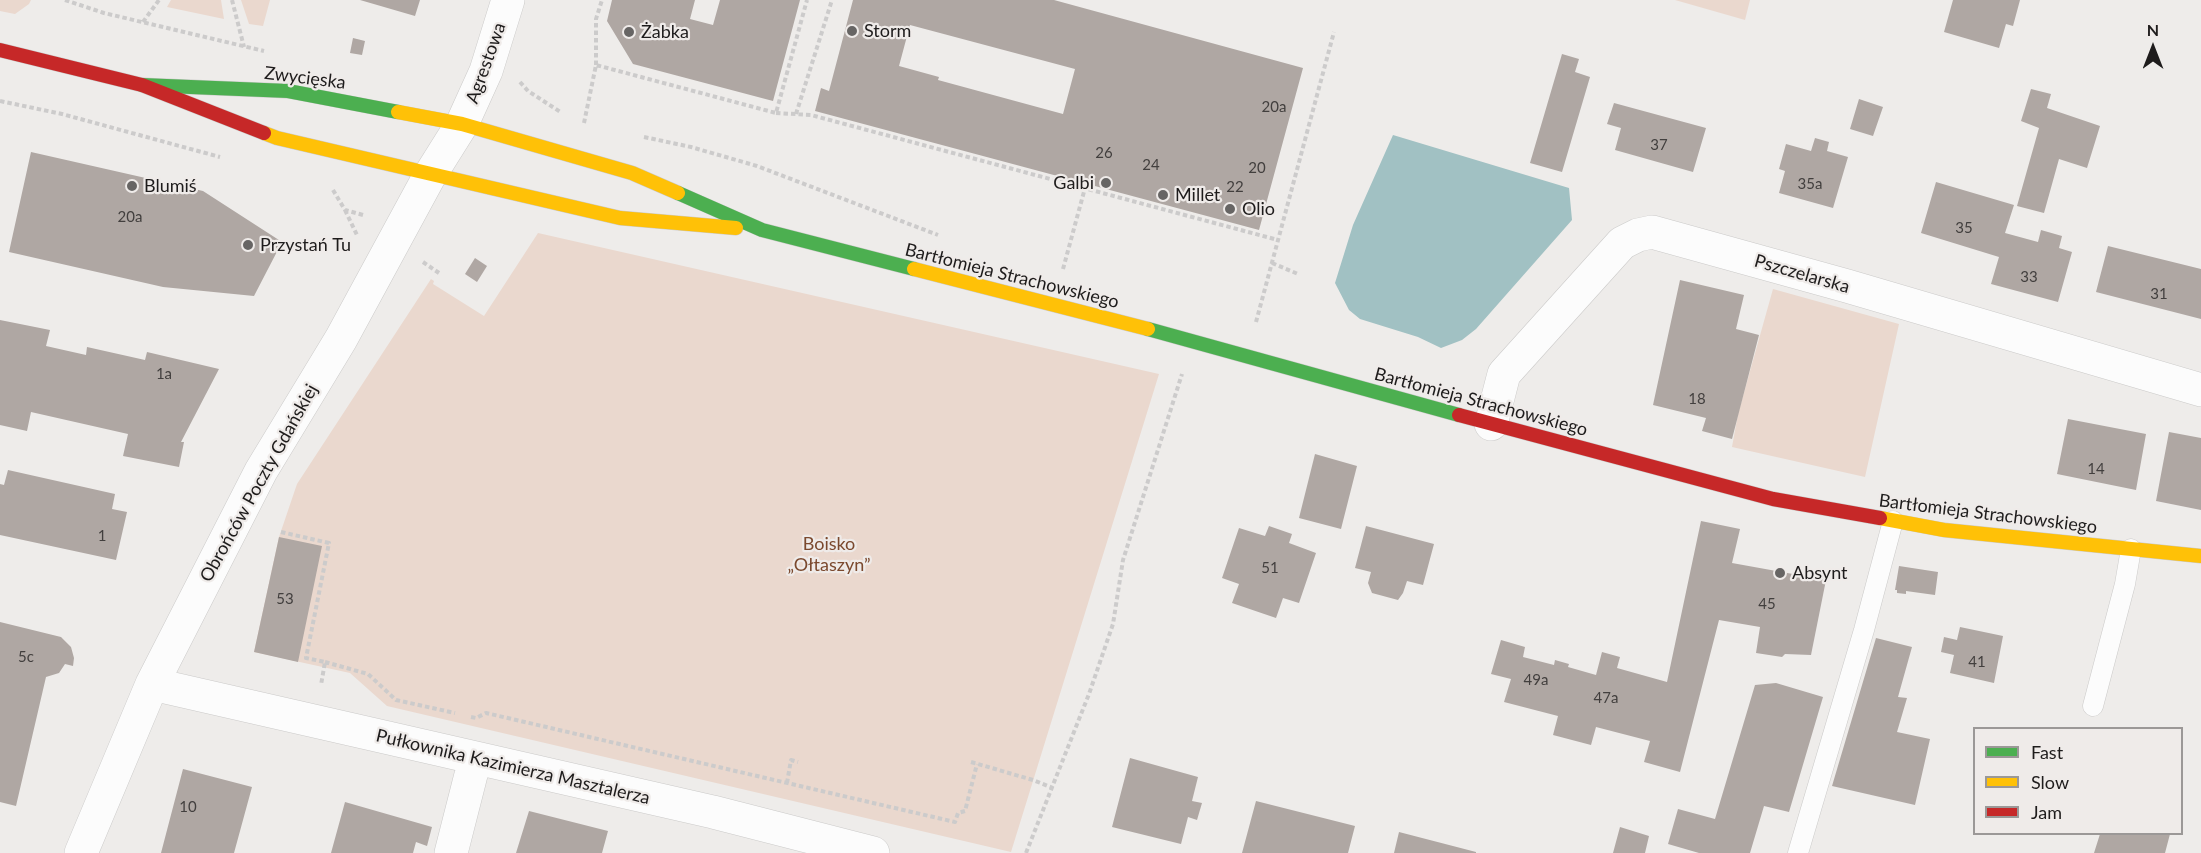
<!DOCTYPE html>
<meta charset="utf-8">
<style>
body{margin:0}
#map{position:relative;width:2201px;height:853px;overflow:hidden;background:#eeecea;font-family:Lato,sans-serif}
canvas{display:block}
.legend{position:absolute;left:1973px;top:727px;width:210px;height:108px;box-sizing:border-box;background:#efebe9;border:2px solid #9b9897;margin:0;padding:8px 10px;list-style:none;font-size:18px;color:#1e1c1c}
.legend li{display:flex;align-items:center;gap:12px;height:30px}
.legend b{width:30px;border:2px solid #9b9897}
.north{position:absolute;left:2123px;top:18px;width:60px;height:60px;-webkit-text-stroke:4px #efebe9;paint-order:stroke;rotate:0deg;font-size:16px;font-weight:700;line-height:24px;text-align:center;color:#1e1c1c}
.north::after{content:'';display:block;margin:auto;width:21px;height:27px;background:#1e1c1c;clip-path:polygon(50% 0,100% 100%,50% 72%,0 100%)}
</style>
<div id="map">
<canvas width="2201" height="853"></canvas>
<ul class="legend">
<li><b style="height:8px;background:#4caf50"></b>Fast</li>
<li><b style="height:8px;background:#ffc107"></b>Slow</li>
<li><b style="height:8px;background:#c62828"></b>Jam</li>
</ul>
<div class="north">N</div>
</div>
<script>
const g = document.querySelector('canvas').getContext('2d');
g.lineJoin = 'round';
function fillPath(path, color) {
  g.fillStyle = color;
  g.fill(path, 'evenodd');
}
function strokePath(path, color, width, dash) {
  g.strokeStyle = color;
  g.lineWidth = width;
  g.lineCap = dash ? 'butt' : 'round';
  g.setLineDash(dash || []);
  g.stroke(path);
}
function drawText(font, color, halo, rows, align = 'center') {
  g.font = font + ' Lato,sans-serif';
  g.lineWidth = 4.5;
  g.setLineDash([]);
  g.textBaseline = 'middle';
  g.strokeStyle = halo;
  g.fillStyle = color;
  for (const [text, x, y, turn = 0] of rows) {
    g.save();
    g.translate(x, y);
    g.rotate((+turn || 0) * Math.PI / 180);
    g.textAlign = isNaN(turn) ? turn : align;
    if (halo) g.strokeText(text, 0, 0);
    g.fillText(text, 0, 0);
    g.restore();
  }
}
const green = new Path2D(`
 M0,0H31L29,4L15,14L0,11Z
 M171,0H221L224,19L167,7Z
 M241,0H270L263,26L249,24Z
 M1675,0H1750L1745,20Z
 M538,233L1159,374L1011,852L387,706L350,673L254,652L279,537L297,484L431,279L434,281L433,284L484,316Z
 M1773,289L1899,324L1865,477L1732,447L1738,414Z`);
const water = new Path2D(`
 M1393,135L1569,188L1572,220L1476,329L1462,340L1441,348L1418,337L1360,319L1349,310L1335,283L1353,225Z`);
const building = new Path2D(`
 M360,0H420L415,16Z
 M612,0H695L690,19L713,25L720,0H800L773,101L633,64L607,21Z
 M853,0H1054L1303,68L1259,230L815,111L821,88L829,91ZM910,25L1075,69L1063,114L938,80L939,77L899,66Z
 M1953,0H2020L2013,26L2006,24L1999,48L1944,32Z
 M353,38L365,41L362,55L350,53Z
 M1562,54L1579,59L1575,72L1590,77L1562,172L1530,163Z
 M2031,89L2051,94L2047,108L2100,126L2087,168L2059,159L2044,213L2017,206L2039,128L2021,121Z
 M1859,99L1883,107L1873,136L1850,129Z
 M1614,103L1706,128L1693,172L1615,150L1621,128L1607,124Z
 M1815,138L1829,142L1827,151L1848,157L1833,208L1779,193L1785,171L1779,169L1786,144L1811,151Z
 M31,152L203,191L282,242L254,296L163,287L9,252Z
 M1936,182L2014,205L2005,233L2038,242L2041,230L2062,236L2059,248L2072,252L2058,302L1991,284L1999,257L1921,233Z
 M2108,246L2201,269V319L2096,292Z
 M475,258L487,266L477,282L465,274Z
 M1680,280L1744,295L1736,329L1759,335L1732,439L1702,431L1706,418L1653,405Z
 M0,320L50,330L46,346L86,355L87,347L145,360L147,352L219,369L181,442H184L179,467L123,456L128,434L31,412L27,431L0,425Z
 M2068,419L2146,434L2136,490L2057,474Z
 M2169,432L2201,438V510L2156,501Z
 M1315,454L1357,466L1341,529L1299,518Z
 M8,470L115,494L112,509L127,512L116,560L0,535V484L4,485Z
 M1701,521L1740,529L1732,563L1826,580L1811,655L1785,654L1782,657L1756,653L1760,627L1719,620L1680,772L1644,762L1650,741L1596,727L1591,745L1553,735L1558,716L1504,702L1511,679L1491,674L1501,640L1525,647L1523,657L1554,665L1555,660L1569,664L1568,667L1596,675L1602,652L1620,657L1617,668L1667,682Z
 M1269,526L1292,534L1289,543L1316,553L1299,603L1283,598L1276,618L1232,603L1239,584L1222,578L1239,528L1265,536Z
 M1366,526L1434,544L1423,585L1407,581L1403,593L1398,600L1372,593L1368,583L1371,572L1355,568Z
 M279,537L322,546L298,662L254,652Z
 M1899,566L1938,572L1935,595L1906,591V594L1897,593V590H1895Z
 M0,622L61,637L71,647L74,658L73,666L65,664L59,673L46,677L16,806L0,802Z
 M1960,627L2003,636L1994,683L1950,673L1954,655L1941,652L1944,637L1957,640Z
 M1876,638L1912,647L1898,697L1907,698L1897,732L1930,739L1915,805L1832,786Z
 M1776,683L1823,697L1789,812L1764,806L1750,853H1699L1668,844L1678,809L1715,819L1755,685Z
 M1130,758L1198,777L1192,801L1202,803L1197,820L1188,817L1181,844L1112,827Z
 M183,769L252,787L234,853H161Z
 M1256,801L1355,826L1348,853H1242Z
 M345,802L432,827L427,846L416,842L413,853H331Z
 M529,811L608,831L602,853H516Z
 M1620,827L1649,836L1645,853H1613Z
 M1399,832L1476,852V853H1394Z
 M2100,834H2170L2165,853H2094Z`);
const path = new Path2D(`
 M65,0L104,13L264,51
 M232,0L244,47
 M143,22L159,0
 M596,65V19L602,0
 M520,82L528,91L562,113
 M0,101L62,114L220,157
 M776,113L811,115L1278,240
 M796,114L832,0
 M584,123L596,65L776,113L807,0
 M644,137L691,147L757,166L938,235
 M333,190L345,210L363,215
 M345,210L357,235
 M423,262L439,273
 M1272,263L1298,274
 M1063,269L1085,188
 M1256,322L1334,32
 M281,532L329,543L306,658L325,662L321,685
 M325,662L368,674L396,700L455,713
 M471,717L476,718L486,713L955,822L958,813L965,811L977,764
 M971,762L1033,780L1053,788
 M787,783L791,760L798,762
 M1026,853L1089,694L1113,624L1123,560L1182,374`);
const lane = new Path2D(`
 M2093,706L2125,584L2131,549
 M1798,853L1864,630L1893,521`);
const street = new Path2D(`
 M1491,424L1504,374L1622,243L1638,235L1652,232L1847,286L2201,390
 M152,684L713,812L873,853
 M81,853L152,684L261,471L341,339L430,175L462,124L486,71L508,0
 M451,853L475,759`);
const fast = new Path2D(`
 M142,85L288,91L398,112
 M678,193L762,230L914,269
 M1148,329L1459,415`);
const slow = new Path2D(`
 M398,112L462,124L632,173L678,193
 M264,133L277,138L620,218L736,228
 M914,269L1148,329
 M1880,518L1944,530L2201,556`);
const jam = new Path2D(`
 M0,50L142,85L264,133
 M1459,415L1773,499L1880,518`);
const markers = [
 [852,31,6,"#676564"],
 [629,32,6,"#676564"],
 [1106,183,6,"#676564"],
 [132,186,6,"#676564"],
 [1163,195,6,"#676564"],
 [1230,209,6,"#676564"],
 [248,245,6,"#676564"],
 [1780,573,6,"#676564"]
];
const numberNames = [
 ["20a",1274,107],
 ["37",1659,145],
 ["26",1104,153],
 ["24",1151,165],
 ["20",1257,168],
 ["35a",1810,184],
 ["22",1235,187],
 ["20a",130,217],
 ["35",1964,228],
 ["33",2029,277],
 ["31",2159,294],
 ["1a",164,374],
 ["18",1697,399],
 ["14",2096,469],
 ["1",102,536],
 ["51",1270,568],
 ["53",285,599],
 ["45",1767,604],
 ["5c",26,657],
 ["41",1977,662],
 ["49a",1536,680],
 ["47a",1606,698],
 ["10",188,807]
];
const poiNames = [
 ["Storm",864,31],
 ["Żabka",641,32],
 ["Galbi",1094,183,"right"],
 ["Blumiś",144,186],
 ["Millet",1175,195],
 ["Olio",1242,209],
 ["Przystań Tu",260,245],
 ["Absynt",1792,573]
];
const streetNames = [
 ["Agrestowa",486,63,-70],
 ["Zwycięska",305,78,7],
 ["Pszczelarska",1802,274,16],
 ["Bartłomieja Strachowskiego",1012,276,14],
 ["Bartłomieja Strachowskiego",1481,402,15],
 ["Obrońców Poczty Gdańskiej",259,483,-61],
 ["Bartłomieja Strachowskiego",1988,514,7],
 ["Pułkownika Kazimierza Masztalerza",513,767,13]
];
const parkNames = [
 ["Boisko",829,544],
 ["„Ołtaszyn”",829,565]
];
fillPath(green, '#ead8ce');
fillPath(water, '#a1c1c3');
fillPath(building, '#afa7a3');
strokePath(lane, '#cbcac9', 21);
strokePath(street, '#cbcac9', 34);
strokePath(fast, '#cbcac9', 15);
strokePath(slow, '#cbcac9', 15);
strokePath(jam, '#cbcac9', 15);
strokePath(path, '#cccbcb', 4, [4.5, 3]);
strokePath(lane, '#fcfcfc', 20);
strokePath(street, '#fcfcfc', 33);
strokePath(fast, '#4caf50', 14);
strokePath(slow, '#ffc107', 14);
strokePath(jam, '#c62828', 14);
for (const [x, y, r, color] of markers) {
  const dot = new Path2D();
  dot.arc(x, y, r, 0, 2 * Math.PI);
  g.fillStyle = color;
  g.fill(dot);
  strokePath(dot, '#efebe9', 2);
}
drawText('15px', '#423f3e', null, numberNames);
drawText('18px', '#1e1c1c', '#efebe9', poiNames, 'left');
drawText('18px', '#1e1c1c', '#efebe9', streetNames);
drawText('18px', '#7b492e', '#efebe9', parkNames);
</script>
